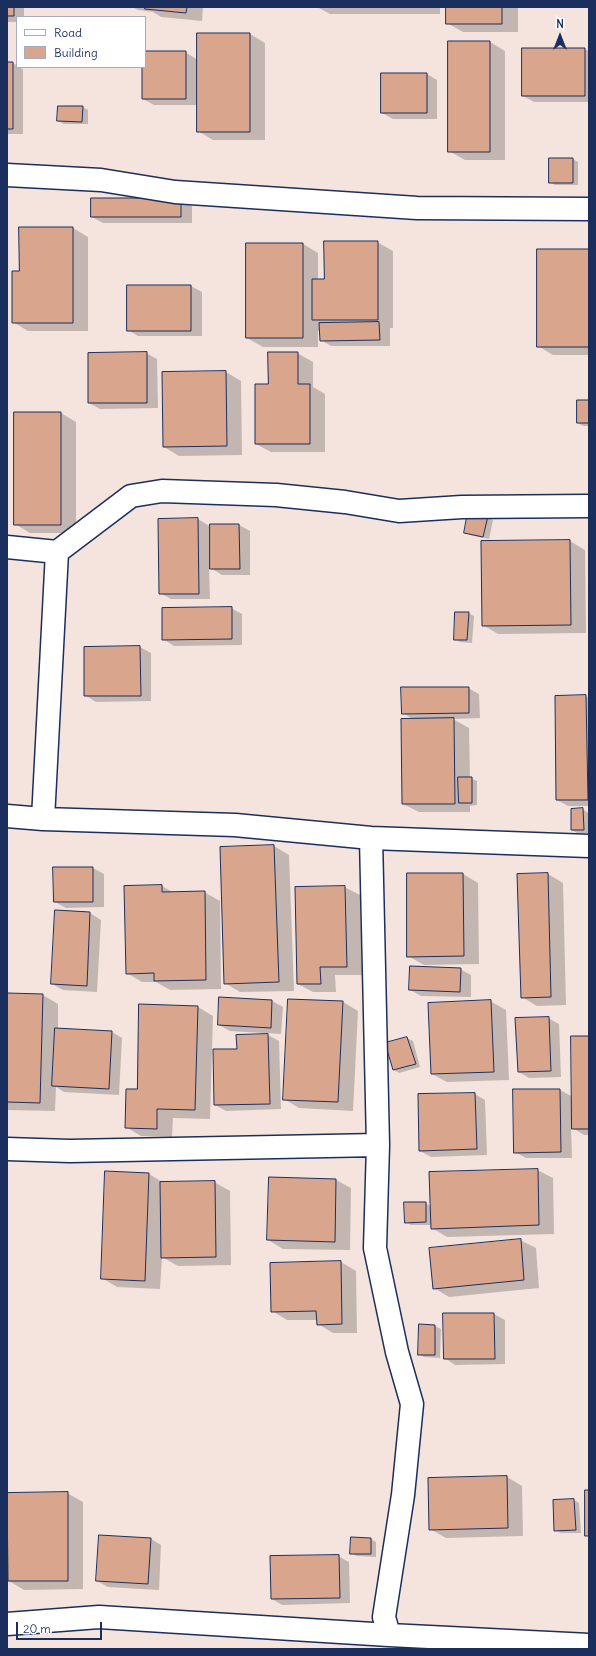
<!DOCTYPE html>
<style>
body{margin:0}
#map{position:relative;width:596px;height:1656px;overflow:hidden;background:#f4e4dd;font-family:Delius,sans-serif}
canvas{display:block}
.frame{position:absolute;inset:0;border:8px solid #1b2f5e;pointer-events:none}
.legend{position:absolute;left:16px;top:16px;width:130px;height:52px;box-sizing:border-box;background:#fff;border:1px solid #a4acbf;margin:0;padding:5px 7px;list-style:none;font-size:12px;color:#1b2f5e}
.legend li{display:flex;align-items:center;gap:8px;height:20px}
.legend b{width:20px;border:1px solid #a4acbf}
.north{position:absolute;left:540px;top:16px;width:40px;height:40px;-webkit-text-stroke:3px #fff;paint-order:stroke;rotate:0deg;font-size:11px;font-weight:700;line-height:16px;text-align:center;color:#1b2f5e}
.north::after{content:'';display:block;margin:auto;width:14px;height:18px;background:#1b2f5e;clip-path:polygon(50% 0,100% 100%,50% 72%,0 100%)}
.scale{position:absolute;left:16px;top:1622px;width:86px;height:18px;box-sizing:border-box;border:2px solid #1b2f5e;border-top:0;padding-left:5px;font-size:12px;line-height:14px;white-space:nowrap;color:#1b2f5e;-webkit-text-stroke:3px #fff;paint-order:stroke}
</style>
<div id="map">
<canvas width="596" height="1656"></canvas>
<div class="frame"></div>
<ul class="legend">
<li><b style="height:5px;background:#fff"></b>Road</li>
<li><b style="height:11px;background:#d9a68d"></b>Building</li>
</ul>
<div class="north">N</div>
<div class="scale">20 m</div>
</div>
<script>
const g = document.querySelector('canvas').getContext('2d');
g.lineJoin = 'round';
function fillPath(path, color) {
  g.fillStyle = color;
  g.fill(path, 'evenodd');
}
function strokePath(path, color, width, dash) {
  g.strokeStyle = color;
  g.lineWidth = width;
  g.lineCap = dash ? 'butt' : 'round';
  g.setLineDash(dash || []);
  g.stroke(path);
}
const shadow = new Path2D(`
 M7,7H24V17H17V22H7Z
 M132,7H203L202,21L161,17L153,12L138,10Z
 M220,7H272V8H221Z
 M317,7H440V14H330Z
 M447,7H518V32H463L447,23Z
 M250,34L265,43V140H213L198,131V105H154L143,99V67H145V52H185L198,60Z
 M490,42L505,51V160H465L449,151Z
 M584,49L589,51V102H534L523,96Z
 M7,63H12L17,65V67L23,69V134H7Z
 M427,74L437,80V119H393L382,113Z
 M83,107L88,110V124H64L58,121Z
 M573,159L578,162V185H555L550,182Z
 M181,199L192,206V223H103L92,217Z
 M73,228L88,237V331H28L13,322L20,272Z
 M377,242L393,251V328H390V346H331L321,340L320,331H318V347H263L247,338V244H303L318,253V280H325Z
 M589,250V355H553L538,346Z
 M191,286L202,292V336H138L128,330Z
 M146,353L157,359L158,408L100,409L89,403Z
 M297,353L313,362V387L325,394V452H271L256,444L269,385Z
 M226,372L241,381L242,455L179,456L164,447Z
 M589,401V426H583L578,423Z
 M61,413L76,422V533H30L15,524Z
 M487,517L493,520L489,539L470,535L465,532Z
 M198,519L211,527L239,525L250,531V575H222L209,567L210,599H171L160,593L159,520Z
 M570,541L585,550L586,633L498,634L483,625L482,542Z
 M231,608L242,614V645L174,646L163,639Z
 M468,613L474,616L472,643L460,642L455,639Z
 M140,647L151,653V701L96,702L85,695V648Z
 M468,688L479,694L480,718L453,719L469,728L470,778L477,781V805L470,806V812H419L403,804L414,720L403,713Z
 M586,696L589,698V806H568L557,800Z
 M583,809L588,813L589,833H577L572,830Z
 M274,846L289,855L294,991L240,992L225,983L221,848Z
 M54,868H93L104,874V907L66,908L55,902Z
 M463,874L478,883L479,964L424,965L408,956Z
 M548,874L563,883L566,1005L537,1006L522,997Z
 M162,886L174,893L204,892L220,901L221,989L170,990L156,982H142L127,973Z
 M344,887L360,895L362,975H335L336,992H313L298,984Z
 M90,913L101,920L97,992L63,990L52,984Z
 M460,969L471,975V997L421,996L410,990Z
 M7,994L43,995L58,1004V1029L112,1032L122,1038L119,1095L64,1092L56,1087L55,1111L7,1110Z
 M272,1001L283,1007L281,1034L230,1031L219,1025Z
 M490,1001L506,1010L509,1080L447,1082L432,1074Z
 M343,1002L358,1011L353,1111L299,1108L284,1099Z
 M198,1007L213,1016L210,1119L173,1118L172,1137L141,1136L126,1127L138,1090Z
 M548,1018L559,1024L561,1077L529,1078L519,1072Z
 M268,1035L279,1041L281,1109L226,1111L215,1105L238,1050Z
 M589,1037V1135H584L571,1127L572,1158H526L515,1152L514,1090H560L573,1097Z
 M407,1038L413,1041L420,1067L399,1073L394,1070L386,1044Z
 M475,1094L485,1100L487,1155L431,1157L420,1151Z
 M537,1170L553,1178L554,1234L447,1237L432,1228V1225H411L406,1222L426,1203L431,1207Z
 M106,1172L149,1174L164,1183L214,1182L230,1191L231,1265L178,1266L162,1257L160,1289L117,1287L102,1278Z
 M336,1180L351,1188L350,1250L283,1249L268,1240Z
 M520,1240L536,1248L539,1288L449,1297L434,1288Z
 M341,1262L356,1271L357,1333H333L318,1324V1320H287L272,1311Z
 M444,1314H494L505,1320V1364L455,1365L445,1358Z
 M420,1325L435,1326L441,1329L440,1358L424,1357L419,1354Z
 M507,1477L522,1486L523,1536L446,1538L430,1529Z
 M67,1493L83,1502V1589L24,1590L9,1581Z
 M574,1500L579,1503L581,1533H561L555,1530Z
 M352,1538L371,1539L376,1542V1557L357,1556L351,1553Z
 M151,1539L161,1545L159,1590L108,1587L97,1581Z
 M338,1556L349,1562L350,1603L282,1605L272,1599Z`);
const building = new Path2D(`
 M7,7H14V16H7Z
 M145,7H187L186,13L145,9Z
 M446,7H502V24H446Z
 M197,33H250V132H197Z
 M448,41H490V152H448Z
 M522,48H585V96H522Z
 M145,51H186V99H142V67H145Z
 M7,62H13V129H7Z
 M381,73H427V113H381Z
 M58,106H83L82,122L57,121Z
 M549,158H573V183H549Z
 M91,198H181V217H91Z
 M19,227H73V323H12V271H19Z
 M324,241H378V320H312V279H324Z
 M246,243H303V338H246Z
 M537,249H589V347H537Z
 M127,285H191V331H127Z
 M379,322L380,340L320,341L319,323Z
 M147,352V403H88V353Z
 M268,352H298V384H310V444H255V384H268Z
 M226,371L227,446L163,447L162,372Z
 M577,400H589V423H577Z
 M14,412H61V525H14Z
 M468,512L488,516L483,537L464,533Z
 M198,518L199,594H159L158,519Z
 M210,524H239L240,569H210Z
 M570,540L571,625L482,626L481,541Z
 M232,607V639L162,640V608Z
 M455,612H469L467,640H454Z
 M140,646L141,696H84V647Z
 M401,687H469V713L402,714Z
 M586,695L588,800H556L555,696Z
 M454,718L455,804H402L401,719Z
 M458,777H472V803H459Z
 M583,808L584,830H571V809Z
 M274,845L279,982L224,984L220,847Z
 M53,867H93V902H54Z
 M407,873H463L464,956L407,957Z
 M548,873L551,997L521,998L517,874Z
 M162,885V892L205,891L206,980L154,981V973L126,974L124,886Z
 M345,886L347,967H320L321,984H297L295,887Z
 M55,910L90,912L87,986L51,984Z
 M410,966L461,968L460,992L409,990Z
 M7,993L43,994L40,1103L7,1102Z
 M219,997L272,1000L271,1028L218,1025Z
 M288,999L343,1001L338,1102L283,1100Z
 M491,1000L494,1072L431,1074L428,1003Z
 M139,1004L198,1006L195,1110L157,1109V1129L125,1128L126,1089H137Z
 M549,1017L551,1071L518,1072L515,1018Z
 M55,1028L112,1031L109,1089L52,1086Z
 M268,1034L270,1104L214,1105L213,1049H237L236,1035Z
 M571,1036H589V1129H572Z
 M407,1037L416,1064L393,1070L385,1043Z
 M513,1089H560L561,1152L514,1153Z
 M475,1093L477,1149L419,1151L418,1094Z
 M538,1169L539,1225L431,1229L429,1172Z
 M105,1171L149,1173L145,1281L101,1279Z
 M269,1177L336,1179L335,1242L267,1240Z
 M215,1181L216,1257L161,1258L160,1182Z
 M404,1202H426V1222L405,1223Z
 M521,1239L524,1280L433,1289L429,1248Z
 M341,1261L342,1324L317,1325L316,1311L271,1312L270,1263Z
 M443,1313H494L495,1359H444Z
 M419,1324L435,1325V1355H418Z
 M507,1476L508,1528L429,1530L428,1478Z
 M585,1490H589V1536H585Z
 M68,1492V1581H8L7,1493Z
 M574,1499L576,1530L554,1531L553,1500Z
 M99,1535L151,1538L148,1584L96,1581Z
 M351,1537L371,1538V1554H350Z
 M339,1555L340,1598L271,1599L270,1556Z`);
const minor = new Path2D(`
 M7,175L101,180L175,192L417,208L589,209
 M7,547L57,552L131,496L162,491L276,495L345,502L399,511L462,507L589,506
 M7,816L43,819L235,825L371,838L589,846
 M43,819L57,552
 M371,838L378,1145L375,1248L397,1352L412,1404L403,1495L384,1617L389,1635
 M7,1149L70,1151L378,1145
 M7,1624L99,1617L389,1635L589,1645`);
fillPath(shadow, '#0003');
fillPath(building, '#d9a68d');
strokePath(building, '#1b2f5e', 1);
strokePath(minor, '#1b2f5e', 25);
strokePath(minor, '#fff', 22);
</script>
